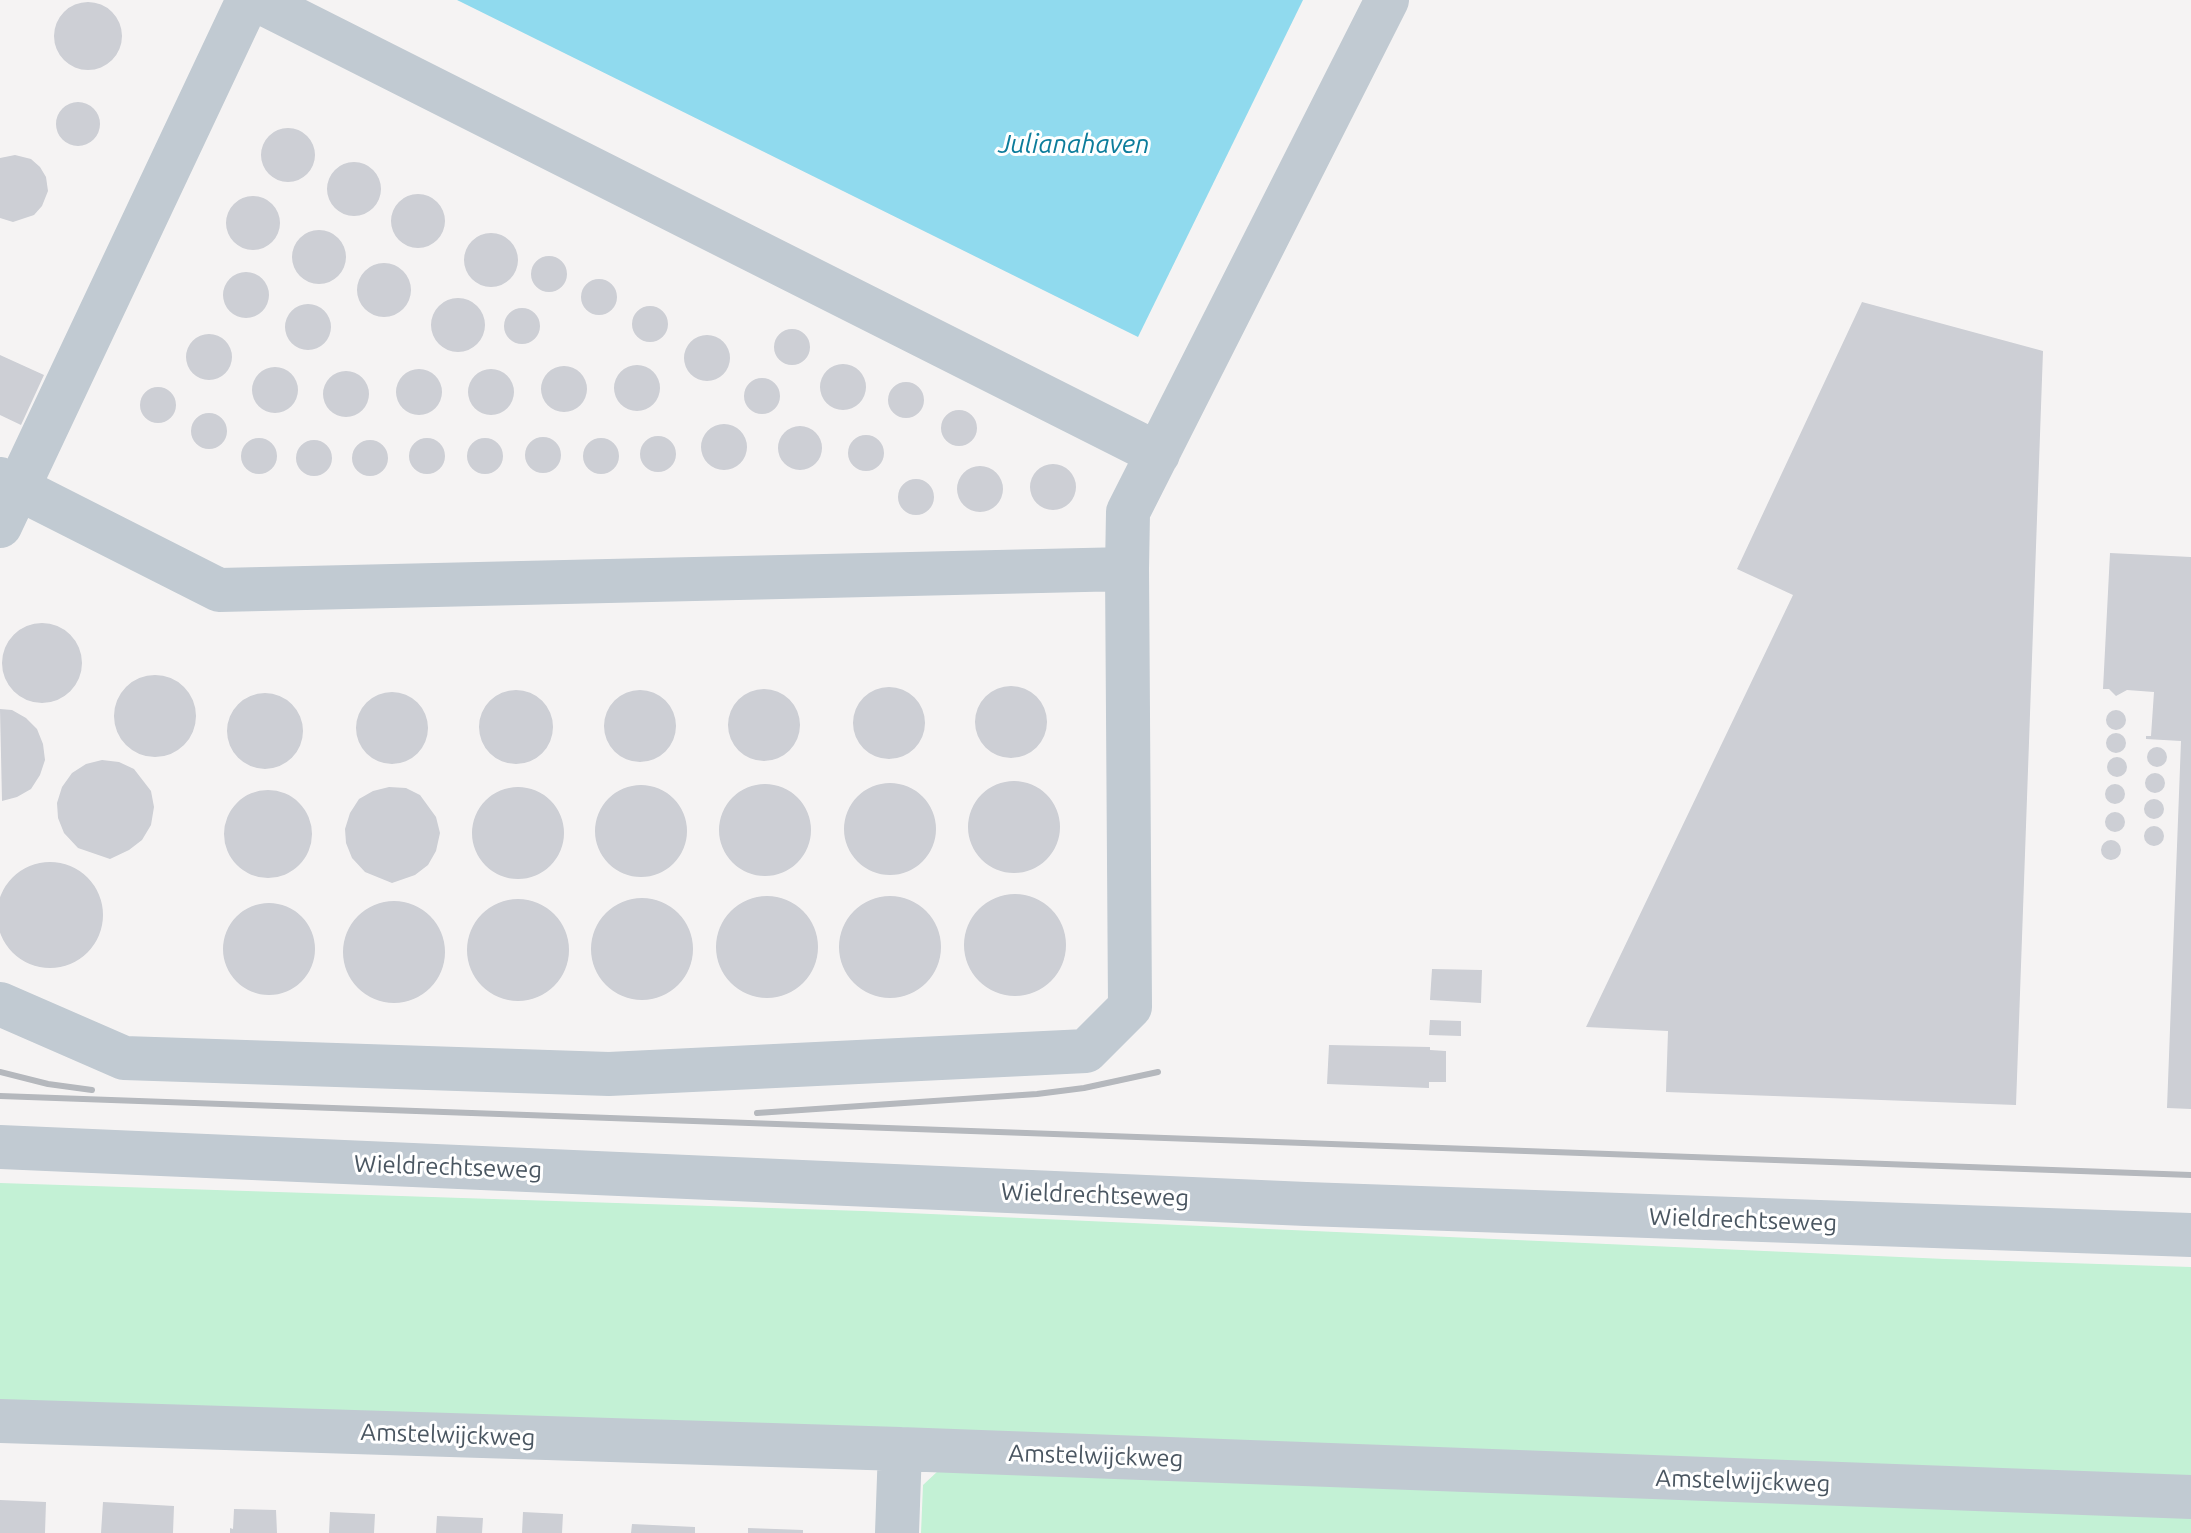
<!DOCTYPE html>
<style>
body{margin:0}
canvas{display:block;background:#f5f3f3}
</style>
<canvas width="2191" height="1533"></canvas>
<script>
const g = document.querySelector('canvas').getContext('2d');
g.lineJoin = 'round';
function fillPath(path, color) {
  g.fillStyle = color;
  g.fill(path, 'evenodd');
}
function strokePath(path, color, width, dash) {
  g.strokeStyle = color;
  g.lineWidth = width;
  g.lineCap = dash ? 'butt' : 'round';
  g.setLineDash(dash || []);
  g.stroke(path);
}
function drawText(font, color, halo, rows, align = 'center') {
  g.font = font + ' Ubuntu,sans-serif';
  g.lineWidth = 6;
  g.setLineDash([]);
  g.textBaseline = 'middle';
  g.strokeStyle = halo;
  g.fillStyle = color;
  for (const [text, x, y, turn = 0] of rows) {
    g.save();
    g.translate(x, y);
    g.rotate((+turn || 0) * Math.PI / 180);
    g.textAlign = isNaN(turn) ? turn : align;
    if (halo) g.strokeText(text, 0, 0);
    g.fillText(text, 0, 0);
    g.restore();
  }
}
const green = new Path2D(`
 M0,1183L863,1211L1945,1259L2191,1267V1480L0,1401Z
 M939,1470L2191,1514V1533H921L923,1485Z`);
const water = new Path2D(`
 M457,0H1303L1138,337Z`);
const building = new Path2D(`
 M54 36a34 34 0 1 1 68 0a34 34 0 1 1-68 0Z
 M56 124a22 22 0 1 1 44 0a22 22 0 1 1-44 0Z
 M261 155a27 27 0 1 1 54 0a27 27 0 1 1-54 0Z
 M15,155L31,159L40,167L46,177L48,191L42,206L34,215L13,222L0,218V158Z
 M327 189a27 27 0 1 1 54 0a27 27 0 1 1-54 0Z
 M391 221a27 27 0 1 1 54 0a27 27 0 1 1-54 0Z
 M226 223a27 27 0 1 1 54 0a27 27 0 1 1-54 0Z
 M292 257a27 27 0 1 1 54 0a27 27 0 1 1-54 0Z
 M464 260a27 27 0 1 1 54 0a27 27 0 1 1-54 0Z
 M531 274a18 18 0 1 1 36 0a18 18 0 1 1-36 0Z
 M357 290a27 27 0 1 1 54 0a27 27 0 1 1-54 0Z
 M223 295a23 23 0 1 1 46 0a23 23 0 1 1-46 0Z
 M581 297a18 18 0 1 1 36 0a18 18 0 1 1-36 0Z
 M431 325a27 27 0 1 1 54 0a27 27 0 1 1-54 0Z
 M1862,302L2043,351L2016,1105L1666,1092L1668,1031L1586,1027L1793,595L1737,569Z
 M285 327a23 23 0 1 1 46 0a23 23 0 1 1-46 0Z
 M632 324a18 18 0 1 1 36 0a18 18 0 1 1-36 0Z
 M504 326a18 18 0 1 1 36 0a18 18 0 1 1-36 0Z
 M774 347a18 18 0 1 1 36 0a18 18 0 1 1-36 0Z
 M186 357a23 23 0 1 1 46 0a23 23 0 1 1-46 0Z
 M684 358a23 23 0 1 1 46 0a23 23 0 1 1-46 0Z
 M0,355L44,375L21,425L0,415Z
 M820 387a23 23 0 1 1 46 0a23 23 0 1 1-46 0Z
 M614 388a23 23 0 1 1 46 0a23 23 0 1 1-46 0Z
 M541 389a23 23 0 1 1 46 0a23 23 0 1 1-46 0Z
 M252 390a23 23 0 1 1 46 0a23 23 0 1 1-46 0Z
 M396 392a23 23 0 1 1 46 0a23 23 0 1 1-46 0Z
 M468 392a23 23 0 1 1 46 0a23 23 0 1 1-46 0Z
 M323 394a23 23 0 1 1 46 0a23 23 0 1 1-46 0Z
 M744 396a18 18 0 1 1 36 0a18 18 0 1 1-36 0Z
 M888 400a18 18 0 1 1 36 0a18 18 0 1 1-36 0Z
 M140 405a18 18 0 1 1 36 0a18 18 0 1 1-36 0Z
 M941 428a18 18 0 1 1 36 0a18 18 0 1 1-36 0Z
 M191 431a18 18 0 1 1 36 0a18 18 0 1 1-36 0Z
 M701 447a23 23 0 1 1 46 0a23 23 0 1 1-46 0Z
 M778 448a22 22 0 1 1 44 0a22 22 0 1 1-44 0Z
 M848 453a18 18 0 1 1 36 0a18 18 0 1 1-36 0Z
 M640 454a18 18 0 1 1 36 0a18 18 0 1 1-36 0Z
 M525 455a18 18 0 1 1 36 0a18 18 0 1 1-36 0Z
 M409 456a18 18 0 1 1 36 0a18 18 0 1 1-36 0Z
 M583 456a18 18 0 1 1 36 0a18 18 0 1 1-36 0Z
 M467 456a18 18 0 1 1 36 0a18 18 0 1 1-36 0Z
 M241 456a18 18 0 1 1 36 0a18 18 0 1 1-36 0Z
 M296 458a18 18 0 1 1 36 0a18 18 0 1 1-36 0Z
 M352 458a18 18 0 1 1 36 0a18 18 0 1 1-36 0Z
 M1030 487a23 23 0 1 1 46 0a23 23 0 1 1-46 0Z
 M957 489a23 23 0 1 1 46 0a23 23 0 1 1-46 0Z
 M898 497a18 18 0 1 1 36 0a18 18 0 1 1-36 0Z
 M2110,553L2191,557V1109L2167,1108L2181,741L2146,739V736H2151L2154,692L2127,690L2116,696L2109,689H2103Z
 M2 663a40 40 0 1 1 80 0a40 40 0 1 1-80 0Z
 M114 716a41 41 0 1 1 82 0a41 41 0 1 1-82 0Z
 M975 722a36 36 0 1 1 72 0a36 36 0 1 1-72 0Z
 M853 723a36 36 0 1 1 72 0a36 36 0 1 1-72 0Z
 M728 725a36 36 0 1 1 72 0a36 36 0 1 1-72 0Z
 M479 727a37 37 0 1 1 74 0a37 37 0 1 1-74 0Z
 M604 726a36 36 0 1 1 72 0a36 36 0 1 1-72 0Z
 M356 728a36 36 0 1 1 72 0a36 36 0 1 1-72 0Z
 M227 731a38 38 0 1 1 76 0a38 38 0 1 1-76 0Z
 M0,709L12,710L26,718L37,729L43,744L45,760L40,775L31,789L17,797L2,801Z
 M2106 720a10 10 0 1 1 20 0a10 10 0 1 1-20 0Z
 M2106 743a10 10 0 1 1 20 0a10 10 0 1 1-20 0Z
 M2147 757a10 10 0 1 1 20 0a10 10 0 1 1-20 0Z
 M2107 767a10 10 0 1 1 20 0a10 10 0 1 1-20 0Z
 M102,760L119,762L134,769L151,791L154,807L151,825L142,840L129,850L110,859L78,848L64,833L58,818L57,803L62,787L72,773L86,764Z
 M2145 783a10 10 0 1 1 20 0a10 10 0 1 1-20 0Z
 M968 827a46 46 0 1 1 92 0a46 46 0 1 1-92 0Z
 M844 829a46 46 0 1 1 92 0a46 46 0 1 1-92 0Z
 M719 830a46 46 0 1 1 92 0a46 46 0 1 1-92 0Z
 M2105 794a10 10 0 1 1 20 0a10 10 0 1 1-20 0Z
 M595 831a46 46 0 1 1 92 0a46 46 0 1 1-92 0Z
 M389,787L406,788L420,795L436,817L440,833L436,851L428,865L415,875L392,883L365,872L352,858L346,843L345,829L350,813L359,799L373,791Z
 M472 833a46 46 0 1 1 92 0a46 46 0 1 1-92 0Z
 M224 834a44 44 0 1 1 88 0a44 44 0 1 1-88 0Z
 M2144 809a10 10 0 1 1 20 0a10 10 0 1 1-20 0Z
 M2105 822a10 10 0 1 1 20 0a10 10 0 1 1-20 0Z
 M2144 836a10 10 0 1 1 20 0a10 10 0 1 1-20 0Z
 M2101 850a10 10 0 1 1 20 0a10 10 0 1 1-20 0Z
 M-3 915a53 53 0 1 1 106 0a53 53 0 1 1-106 0Z
 M964 945a51 51 0 1 1 102 0a51 51 0 1 1-102 0Z
 M716 947a51 51 0 1 1 102 0a51 51 0 1 1-102 0Z
 M839 947a51 51 0 1 1 102 0a51 51 0 1 1-102 0Z
 M591 949a51 51 0 1 1 102 0a51 51 0 1 1-102 0Z
 M467 950a51 51 0 1 1 102 0a51 51 0 1 1-102 0Z
 M343 952a51 51 0 1 1 102 0a51 51 0 1 1-102 0Z
 M223 949a46 46 0 1 1 92 0a46 46 0 1 1-92 0Z
 M1432,969L1482,970L1481,1003L1430,1000Z
 M1430,1020L1461,1021V1036L1429,1035Z
 M1329,1045L1430,1047V1050L1446,1051V1082H1429V1088L1327,1084Z
 M0,1500L46,1502L45,1533H0Z
 M103,1502L174,1506L173,1533H101Z
 M234,1509L276,1510L277,1533H230V1528L233,1529Z
 M330,1512L375,1514L374,1533H329Z
 M523,1512L563,1514L562,1533H522Z
 M437,1516L483,1518L482,1533H436Z
 M632,1524L695,1527V1533H631Z
 M748,1528L803,1530V1533H748Z`);
const minor = new Path2D(`
 M257,0L1158,454
 M0,479L219,590L1127,569L1130,1007L1086,1051L609,1074L124,1058L0,1004
 M0,526L248,0
 M1127,569L1128,512L1387,0
 M0,1147L1306,1204L2191,1235
 M0,1421L900,1449L2191,1497
 M897,1533L900,1449`);
const rail = new Path2D(`
 M0,1072L48,1084L92,1090
 M0,1096L2191,1175
 M757,1113L1037,1094L1084,1088L1158,1072`);
const streetNames = [
 ["Wieldrechtseweg",448,1167,2],
 ["Wieldrechtseweg",1095,1195,2],
 ["Wieldrechtseweg",1743,1220,2],
 ["Amstelwijckweg",448,1435,2],
 ["Amstelwijckweg",1096,1456,2],
 ["Amstelwijckweg",1743,1481,2]
];
const waterNames = [
 ["Julianahaven",1074,144]
];
fillPath(green, '#c3f1d5');
fillPath(water, '#90daee');
fillPath(building, '#cdcfd5');
strokePath(minor, '#c1cad2', 44);
strokePath(rail, '#b5b8bd', 6);
drawText('24px', '#4a5661', '#fff', streetNames);
drawText('italic 26px', '#0c7c9b', '#fff', waterNames);
</script>
